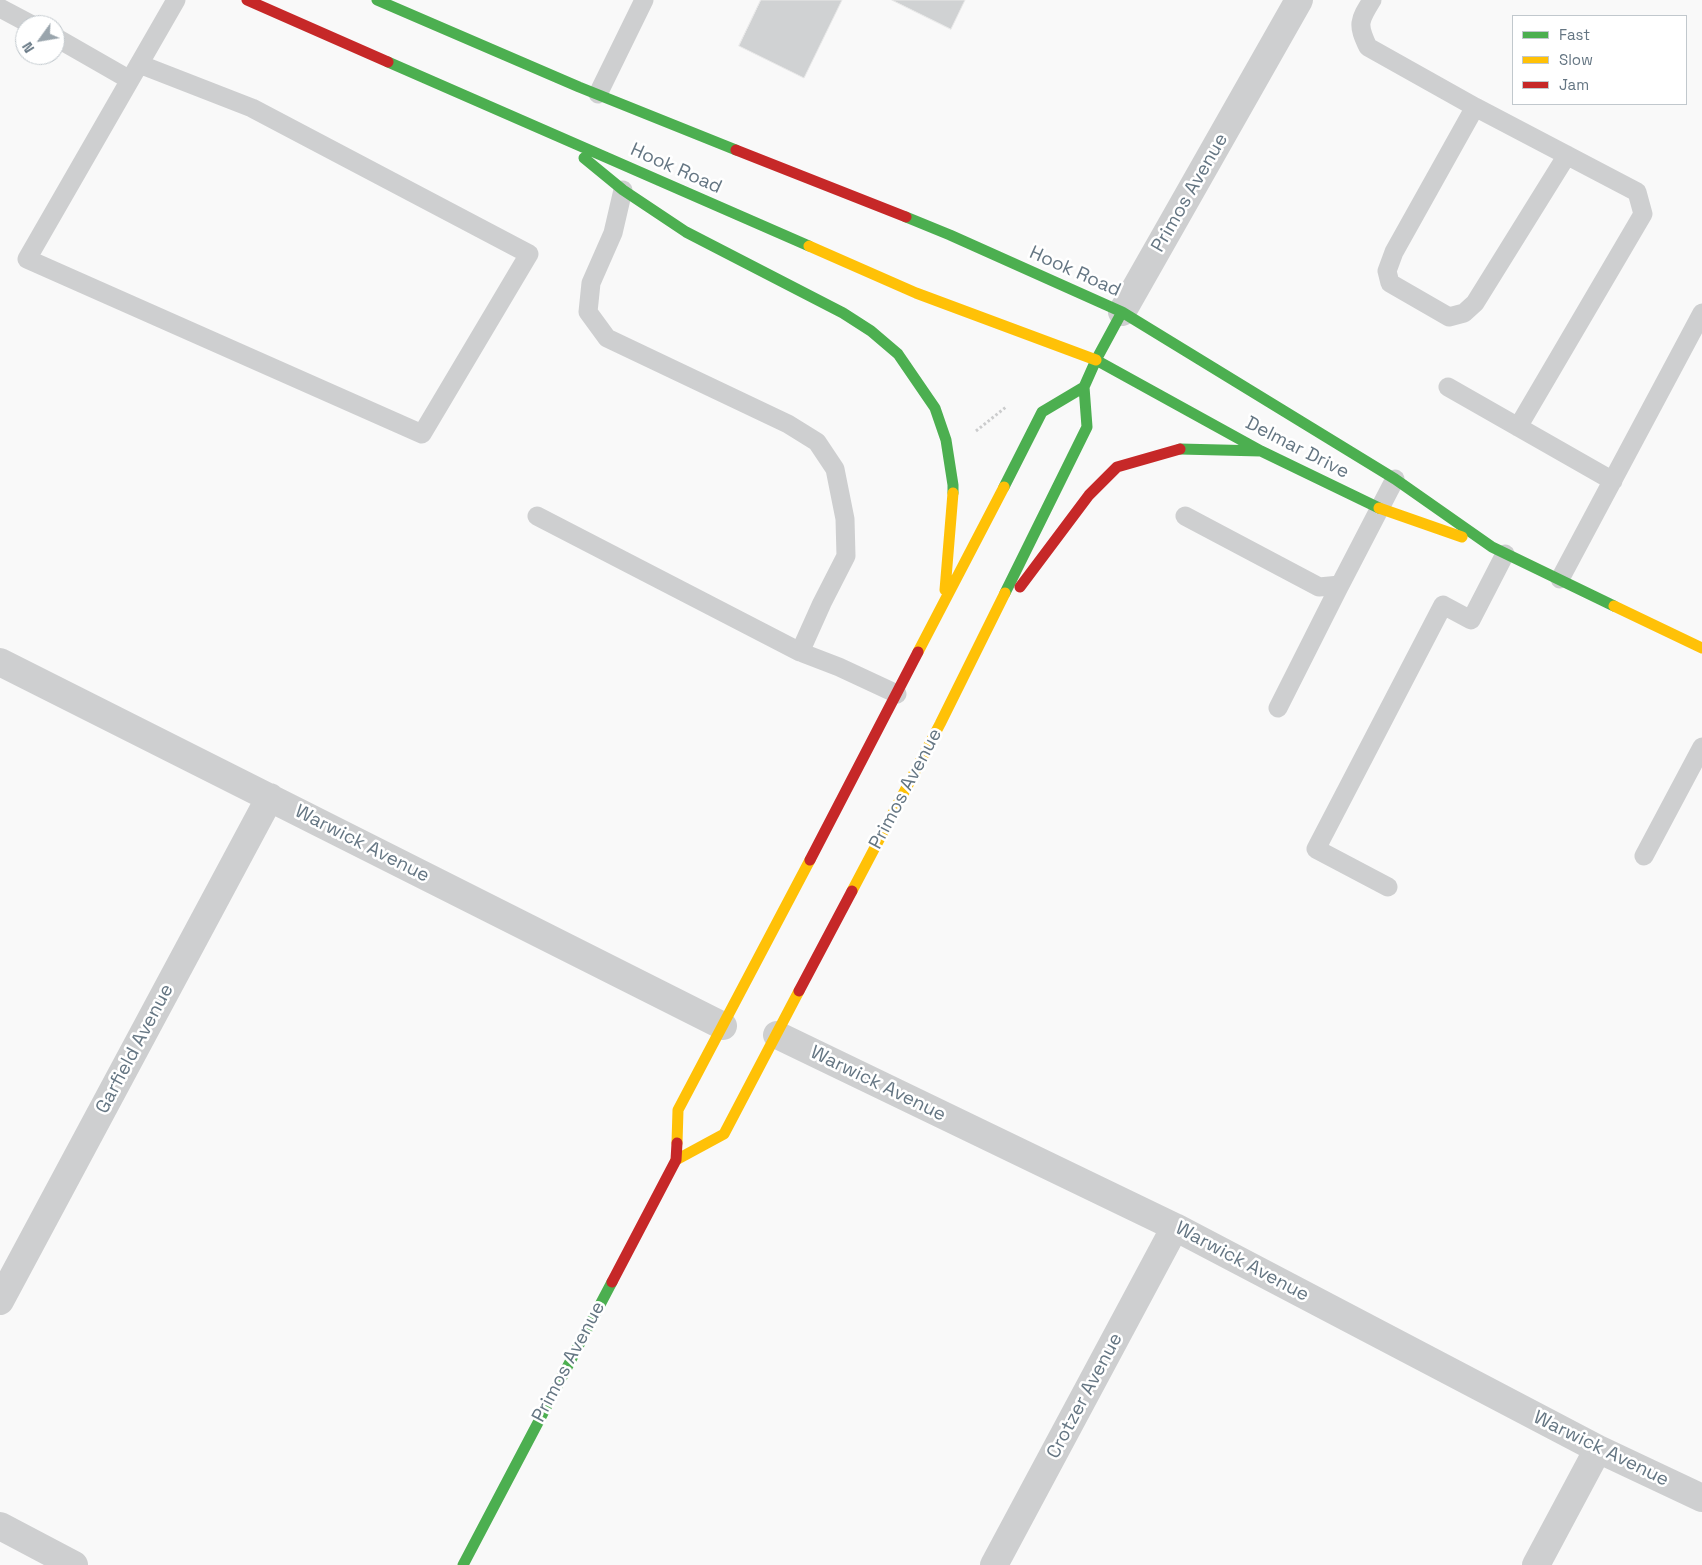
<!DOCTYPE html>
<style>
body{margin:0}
#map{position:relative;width:1702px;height:1565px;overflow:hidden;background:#f9f9f9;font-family:"Space Grotesk",sans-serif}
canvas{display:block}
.legend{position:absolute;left:1512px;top:15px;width:175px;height:90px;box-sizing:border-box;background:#fff;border:1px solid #c1c8cd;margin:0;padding:6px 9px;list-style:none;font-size:15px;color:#657683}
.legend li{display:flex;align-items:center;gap:10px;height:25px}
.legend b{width:25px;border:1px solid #c1c8cd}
.north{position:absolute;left:15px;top:15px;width:50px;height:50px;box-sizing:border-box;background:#fff;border:1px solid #c1c8cd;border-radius:50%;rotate:238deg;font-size:14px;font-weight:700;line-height:20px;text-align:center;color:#657683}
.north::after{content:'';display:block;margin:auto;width:18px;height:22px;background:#99a4ac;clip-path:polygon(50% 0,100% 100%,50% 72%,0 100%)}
</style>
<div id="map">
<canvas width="1702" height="1565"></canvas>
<ul class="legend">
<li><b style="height:6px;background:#4caf50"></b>Fast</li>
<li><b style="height:6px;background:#ffc107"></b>Slow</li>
<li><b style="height:6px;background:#c62828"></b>Jam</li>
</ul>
<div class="north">N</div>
</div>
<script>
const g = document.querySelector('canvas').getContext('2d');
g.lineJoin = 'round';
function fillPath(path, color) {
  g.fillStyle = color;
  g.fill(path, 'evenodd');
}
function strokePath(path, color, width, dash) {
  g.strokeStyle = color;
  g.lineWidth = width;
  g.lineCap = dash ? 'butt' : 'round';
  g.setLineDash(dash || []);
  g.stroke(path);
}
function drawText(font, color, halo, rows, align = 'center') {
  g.font = font + ' "Space Grotesk",sans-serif';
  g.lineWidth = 5;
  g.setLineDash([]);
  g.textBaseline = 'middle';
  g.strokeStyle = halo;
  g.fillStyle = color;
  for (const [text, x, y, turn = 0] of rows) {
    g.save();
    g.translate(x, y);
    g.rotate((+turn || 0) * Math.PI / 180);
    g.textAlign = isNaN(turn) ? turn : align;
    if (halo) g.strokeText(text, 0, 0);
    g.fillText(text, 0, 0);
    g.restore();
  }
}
const building = new Path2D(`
 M761,0H842L804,78L739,46Z
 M892,0H965L951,29Z`);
const path = new Path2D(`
 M976,431L1006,407`);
const lane = new Path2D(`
 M1372,0C1359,21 1357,24 1368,47L1475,107L1637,192L1643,214L1518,427
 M0,8L32,25
 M55,37L130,80
 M139,64L252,108L529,254L422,434L27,259L176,0
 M598,94L644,0
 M1475,107L1394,252L1387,271L1390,283L1449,317L1464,313L1475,303L1567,155
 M623,190L613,233L591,283L588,312L607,338L788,424L817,442L835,469L845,519L846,556L822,603L800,652L839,667L897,694
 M1448,387L1613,481
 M537,516L800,652
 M1185,516L1319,587L1340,585L1395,479
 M1560,579L1702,313
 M1278,708L1340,585
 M1644,856L1702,747
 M1388,887L1316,849L1443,605L1471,620L1505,554`);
const street = new Path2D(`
 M1122,312L1299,0
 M0,662L723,1026
 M777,1035L1175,1227L1598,1449L1702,1498
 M0,1301L270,797
 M0,1526L74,1565
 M994,1565L1175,1227
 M1536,1565L1598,1449`);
const fast = new Path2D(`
 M377,0L579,87L736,150
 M388,62L809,246
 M584,158L623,190L686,232L843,313L871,331L898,354L935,408L946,440L953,485V493
 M906,217L950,235L1122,312L1096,360L1084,387L1087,427L1005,593
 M1122,312L1395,479L1492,547L1614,606
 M1096,360L1261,451L1379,508
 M1180,449L1261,451
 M1004,487L1042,412L1084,387
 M463,1565L612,1282`);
const slow = new Path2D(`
 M809,246L916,293L1096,360
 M1379,508L1462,537
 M945,590L953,493
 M1614,606L1702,648
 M918,652L1004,487
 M852,891L940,724L1005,593
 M677,1143L678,1110L810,860
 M676,1160L724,1134L799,991`);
const jam = new Path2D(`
 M247,0L388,62
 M736,150L906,217
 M1020,587L1089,495L1117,467L1180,449
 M810,860L918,652
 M799,991L852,891
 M612,1282L676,1160L677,1143`);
const streetNames = [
 ["Hook Road",676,169,24],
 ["Primos Avenue",1190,193,-60],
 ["Hook Road",1075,272,24],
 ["Delmar Drive",1297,448,27],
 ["Primos Avenue",906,789,-62],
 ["Warwick Avenue",362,844,27],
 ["Garfield Avenue",135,1049,-62],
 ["Warwick Avenue",878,1084,26],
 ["Warwick Avenue",1242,1262,28],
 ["Primos Avenue",569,1362,-62],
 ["Crotzer Avenue",1085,1396,-62],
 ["Warwick Avenue",1601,1449,26]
];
fillPath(building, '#d0d2d3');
strokePath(building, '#e8e8e8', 1);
strokePath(path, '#cbcccd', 3, [2.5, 2.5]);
strokePath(lane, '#cecfd0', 19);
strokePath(street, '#cecfd0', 28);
strokePath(fast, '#4caf50', 11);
strokePath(slow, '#ffc107', 11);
strokePath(jam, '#c62828', 11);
drawText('19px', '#657683', '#fff', streetNames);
</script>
